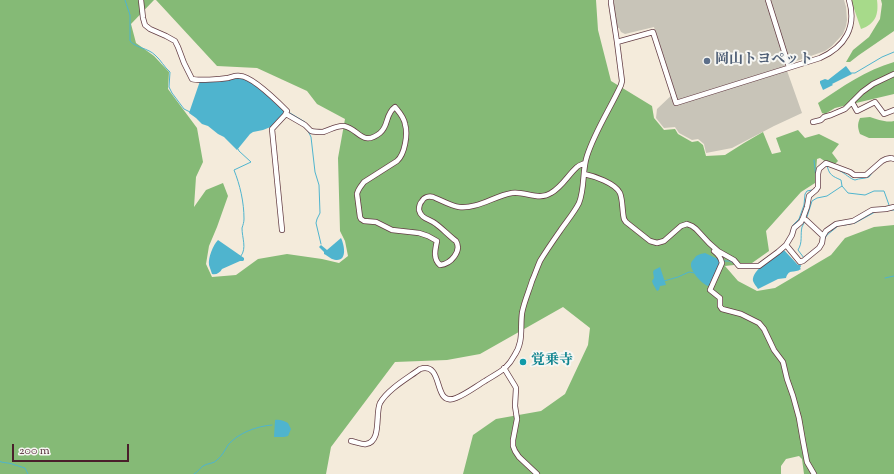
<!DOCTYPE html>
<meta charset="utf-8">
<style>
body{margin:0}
#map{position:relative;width:894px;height:474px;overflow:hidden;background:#f4ebdb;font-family:"Sorts Mill Goudy",serif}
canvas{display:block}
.scale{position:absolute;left:12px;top:444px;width:117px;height:18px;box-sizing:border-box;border:2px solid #4a1f2b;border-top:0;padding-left:5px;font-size:12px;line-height:14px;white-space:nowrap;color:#4a1f2b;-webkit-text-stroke:3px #f6f6f2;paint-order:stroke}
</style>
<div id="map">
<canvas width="894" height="474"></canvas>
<div class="scale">200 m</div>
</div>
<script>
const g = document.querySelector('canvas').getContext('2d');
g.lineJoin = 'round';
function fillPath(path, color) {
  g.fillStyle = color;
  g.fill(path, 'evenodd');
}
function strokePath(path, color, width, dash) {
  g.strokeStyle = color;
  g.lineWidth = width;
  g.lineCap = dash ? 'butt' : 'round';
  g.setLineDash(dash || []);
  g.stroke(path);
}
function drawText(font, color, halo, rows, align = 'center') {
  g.font = font + ' "Sorts Mill Goudy","Noto Serif JP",serif';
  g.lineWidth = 4;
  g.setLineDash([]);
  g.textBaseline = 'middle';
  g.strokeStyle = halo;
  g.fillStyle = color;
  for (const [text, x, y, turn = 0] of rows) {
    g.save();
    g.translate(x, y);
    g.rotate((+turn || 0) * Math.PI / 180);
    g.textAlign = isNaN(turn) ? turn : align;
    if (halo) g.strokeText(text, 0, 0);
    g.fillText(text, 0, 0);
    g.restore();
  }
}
const industrial = new Path2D(`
 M613,0H844L846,7L847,20L846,26L843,34L832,46L825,51L785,65L802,113L774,126L732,148L706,153L704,144L698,139L692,140L679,133L675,127L664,128L656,118L657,109L675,92L654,27L625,34L621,32L619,28L616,27Z`);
const green = new Path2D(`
 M851,0H877C879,15 875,24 861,29Z`);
const forest = new Path2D(`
 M0,0H154L131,24L136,43L154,56L169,72L168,89L197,128L203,162L196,177L194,207L206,190L223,183L228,196L217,227L209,246L206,264L212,277L236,275L258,259L287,254L322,259L339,263L348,256L345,241L340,231L338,158L345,119L317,104L307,91L257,68L217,66L156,0H596L598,30L611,81L652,106L654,118L664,130L675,129L678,134L692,142L698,141L703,145L706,156L725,155L744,143L763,132L772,154L781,152L776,138L798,130L805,138L819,134L839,144L832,153L838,161L834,165L826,162L820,158L817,159L815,183L801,192L766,231L769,251L752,263L725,266L738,281L757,291L775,288L831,255L845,238L874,227L894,225V474H804L802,459L799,456L786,459L781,466V474H463L473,435L496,419L541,411L565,394L588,345L590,328L563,307L480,354L447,360L395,362L331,447L326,474H0Z
 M881,0H894V31L859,55L850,62H846L853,50L869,37L880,19L882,4Z
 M894,62V94L835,108L825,114L822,113L818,103C842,87 866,70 894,62Z
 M870,117C877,119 886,123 894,121V138H869L860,134C858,128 857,125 860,118Z`);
const water = new Path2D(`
 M846,66L852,74L832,84L833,85L823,90L820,83V81L825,79L828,80Z
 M243,77L255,84L285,112L284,115L273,126L263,130L253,132L250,134L237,150L224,137L218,134L208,126L202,124L196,118L189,113L200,81Z
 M341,238C344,244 348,261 336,260C332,260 328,256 324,254V252L319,247L321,245L327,250Z
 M218,240L244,258V260L243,261H240L222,269C220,273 216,275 212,274C211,271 210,268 209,265C208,258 213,245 218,240Z
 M783,249L798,265L800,264L801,266L800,268L801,269C794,274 789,268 786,278L778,279L758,289C757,287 754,284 753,281C751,270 776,255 783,249Z
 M705,253L720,260V263L710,285L708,286C702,284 690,271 691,264C691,262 692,261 694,259C696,255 700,254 705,253Z
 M660,267L666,285L660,286L659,290L657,291L653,284L652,281L654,278L653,272L654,270Z
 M275,420C280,419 284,421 288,423L291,429L288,436L284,437H274Z`);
const stream = new Path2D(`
 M125,0L130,15V41C136,48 148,48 155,55C161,60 164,67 170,72L169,87L172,93L184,109L190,112
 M851,73H855L882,57L894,52
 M290,113L305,122
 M308,131L311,137L315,172L319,185L320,213L317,219L316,223L321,244
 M238,149L239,151L251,162L234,170C240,185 244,202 244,219C244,222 243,225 242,228C242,238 247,248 241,256
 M814,160L816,178
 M827,165C829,175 832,176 841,180L842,186
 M840,171C845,173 850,179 855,180C860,178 864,179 869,177L872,173
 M890,210H894
 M807,217L812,201L817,198L827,196L842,186L848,193L865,195L874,191H884L889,205
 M845,225L855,223L875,212
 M791,231L793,225L799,219L804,205L805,194L807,191L812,190
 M824,240L827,235L838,226
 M804,258L798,250C803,242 800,235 802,227C803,225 804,223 805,221
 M723,261H730L735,264
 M885,278L894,276
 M664,281L678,277L689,272L695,273
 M0,461L1,462C6,463 11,463 15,465C19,466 21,467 25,468L28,474
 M194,474C198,472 200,468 203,466C207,463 214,464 217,460C222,456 225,450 228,445C238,433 257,426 272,425`);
const street = new Path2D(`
 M141,0L143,18L145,25L150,29L166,36L175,41L178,47L184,63L192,79C198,81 221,79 228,78C232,77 236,75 240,76C252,76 278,102 287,111L285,115L272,129L282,230
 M768,0L789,67
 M617,42L653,32L676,103L820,58C845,47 857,27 849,0
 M852,102L857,111L875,102L884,114L894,110
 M286,114L305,125L311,131C315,132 319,132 323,132C330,130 337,125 344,126C359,129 362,147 380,133C389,126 385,114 395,107C399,112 404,117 405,124C408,134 405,154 397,161L364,182C361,186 358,189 357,194L360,217L361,219L364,221L376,222L392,230L419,233L428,236L437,241C435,250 433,259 440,265C451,264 462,251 456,241C449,236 443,229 436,224C430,219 421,219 419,210C419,207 420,203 422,201C424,197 429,196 433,197C441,200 451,206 459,207C478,209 494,196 512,193C525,191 539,201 551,193C562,187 568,175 577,167C579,165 583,164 585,163
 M813,122L821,120L824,117L831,115L845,109L862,92L873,84L894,74
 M584,174C594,176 615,183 620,193C623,201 622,211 624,219L626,222L650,241L657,243L664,241L681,226L687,224L692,226L696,229L709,243L718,251L734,260L739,266H759L778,252L786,245L792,235L794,228L801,222L803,218L807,207L809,196L816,190L818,187V174L819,169L826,163L850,172L854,175H866L882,161L886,159L891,158L894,159
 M803,218L806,220L823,236
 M786,245L800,262L803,261L819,248L822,243L823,236L826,231L836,224L853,221L872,210L886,209L894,207
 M714,251C718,254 721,258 722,263L710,290L720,298V306L722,309L741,314L759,323L764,329L774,350L783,362L787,379L793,396L799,418L803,441L807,462L814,474
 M504,368L515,386L516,388L515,406L517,419L513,440V446L515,451L519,457L537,474
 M351,441C356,442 362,445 366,444C382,442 375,413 380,403C388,389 408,378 420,369C445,361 432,408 456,398C466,394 475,387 485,381C491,377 499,373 505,368C508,365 512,360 514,356C524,342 520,328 522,313C524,302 529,291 532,281C535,274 537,268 540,261C546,251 553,241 560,231C566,222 574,213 579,203C585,188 582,171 587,156C595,131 610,109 621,85L622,81L617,42L611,3V0`);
const markers = [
 [707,61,4,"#5c6f8a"],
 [523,362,4,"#0f9aa8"]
];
const serviceNames = [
 ["岡山トヨペット",715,61]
];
const cultureNames = [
 ["覚乗寺",531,362]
];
fillPath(industrial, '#c8c4b8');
fillPath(green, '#a7da8a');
fillPath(forest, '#85ba76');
fillPath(water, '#4fb4ce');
strokePath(stream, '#4fb4ce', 1);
strokePath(street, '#643e45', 6);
strokePath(street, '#fff', 4.5);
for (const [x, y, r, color] of markers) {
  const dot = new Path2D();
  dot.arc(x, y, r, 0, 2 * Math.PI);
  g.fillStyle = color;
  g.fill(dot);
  strokePath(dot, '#f6f6f2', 1.5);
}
drawText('bold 14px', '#4e5e75', '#f6f6f2', serviceNames, 'left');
drawText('bold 14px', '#0d838f', '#f6f6f2', cultureNames, 'left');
</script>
